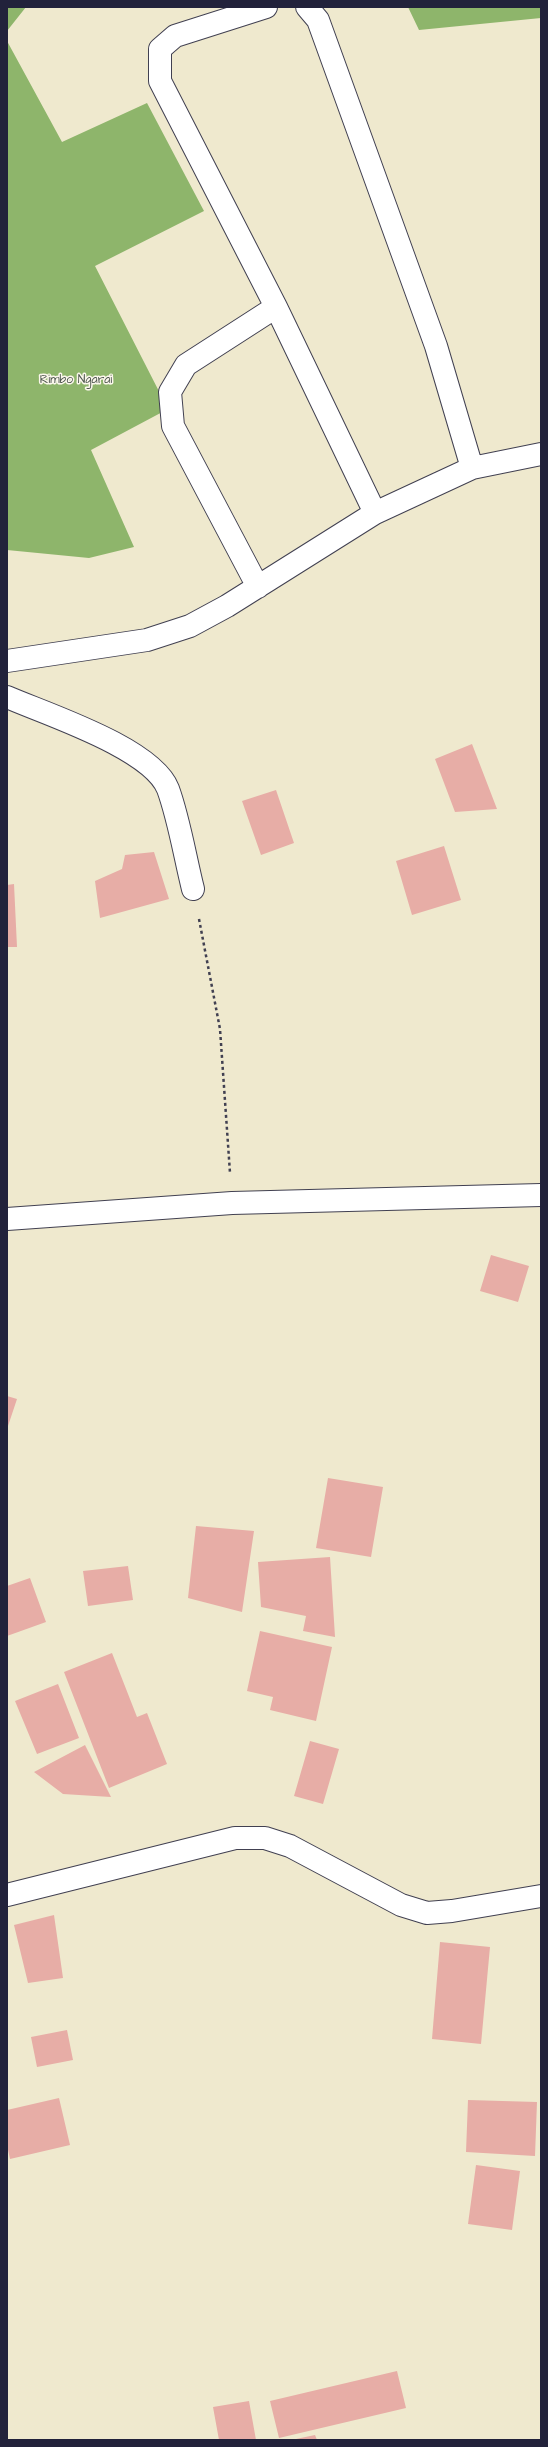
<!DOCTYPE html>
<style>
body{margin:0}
#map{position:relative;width:548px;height:2447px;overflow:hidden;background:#efe9ce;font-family:"Architects Daughter",sans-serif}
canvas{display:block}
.frame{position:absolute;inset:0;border:8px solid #22223b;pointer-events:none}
</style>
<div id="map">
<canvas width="548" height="2447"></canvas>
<div class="frame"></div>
</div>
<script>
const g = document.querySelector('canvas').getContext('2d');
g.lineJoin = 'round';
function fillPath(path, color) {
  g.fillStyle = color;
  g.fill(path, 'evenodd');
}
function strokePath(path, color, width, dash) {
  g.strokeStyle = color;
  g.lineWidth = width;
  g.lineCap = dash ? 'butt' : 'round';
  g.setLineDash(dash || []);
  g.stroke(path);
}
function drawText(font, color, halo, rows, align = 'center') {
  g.font = font + ' "Architects Daughter",sans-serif';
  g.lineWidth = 3;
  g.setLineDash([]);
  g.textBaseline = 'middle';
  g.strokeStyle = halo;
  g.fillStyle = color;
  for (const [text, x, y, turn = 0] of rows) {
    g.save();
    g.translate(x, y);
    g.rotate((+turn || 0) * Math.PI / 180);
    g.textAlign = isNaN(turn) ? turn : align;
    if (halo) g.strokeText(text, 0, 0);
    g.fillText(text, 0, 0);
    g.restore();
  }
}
const forest = new Path2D(`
 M7,7H26L7,31Z
 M408,7H541V18L419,30Z
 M7,41L62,142L147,103L204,211L95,266L168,409L91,450L134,547L89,558L7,550Z`);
const building = new Path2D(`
 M472,744L497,809L455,812L435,759Z
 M276,790L294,843L261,855L242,801Z
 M444,846L461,900L412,915L396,861Z
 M154,852L169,899L100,918L95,881L122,869L125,855Z
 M14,884L17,947H7V885Z
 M491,1255L529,1266L518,1302L480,1291Z
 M7,1396L17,1399L7,1429Z
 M328,1478L383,1487L371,1557L316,1548Z
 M196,1526L254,1531L242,1612L188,1598Z
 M330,1557L335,1637L303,1631L306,1616L261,1607L258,1562Z
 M128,1566L133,1600L88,1606L83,1571Z
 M30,1578L46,1622L7,1636V1586Z
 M260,1631L332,1647L316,1721L270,1710L273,1697L247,1691Z
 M112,1653L137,1717L147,1713L167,1764L109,1788L64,1672Z
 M58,1684L79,1738L37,1754L15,1701Z
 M310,1741L339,1749L323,1804L294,1796Z
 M85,1745L111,1797L63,1794L34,1772Z
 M54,1915L63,1978L28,1983L14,1925Z
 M440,1942L490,1947L481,2044L432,2039Z
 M67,2030L73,2060L37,2067L31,2037Z
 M59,2098L70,2145L10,2159L7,2145V2110Z
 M468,2100L537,2102L535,2156L466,2152Z
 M476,2165L520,2171L512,2230L468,2224Z
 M397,2371L406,2408L279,2438L270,2401Z
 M249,2401L256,2440H219L213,2407Z
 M315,2435L317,2440H296V2439Z`);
const path = new Path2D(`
 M199,919L220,1029L230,1173`);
const street = new Path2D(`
 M266,7L175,36L160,49V81L276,307L375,513
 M307,7L318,20L436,346L472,468
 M258,587L173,426L170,392L186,365L276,307
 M7,661L147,640L190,626L227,606L375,513L472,468L541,454
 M7,697C46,714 152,748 168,789C179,819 185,857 193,889
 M7,1219L232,1203L541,1195
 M7,1895L235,1838H265L290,1846L401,1905L427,1913L452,1911L541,1896`);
const parkNames = [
 ["Rimbo Ngarai",76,380]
];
fillPath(forest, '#8eb56b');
fillPath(building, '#e7ada6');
strokePath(street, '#414051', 24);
strokePath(path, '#414051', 2.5, [3, 3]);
strokePath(street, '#fff', 22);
drawText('12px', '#4e574e', '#fbf7ec', parkNames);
</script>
